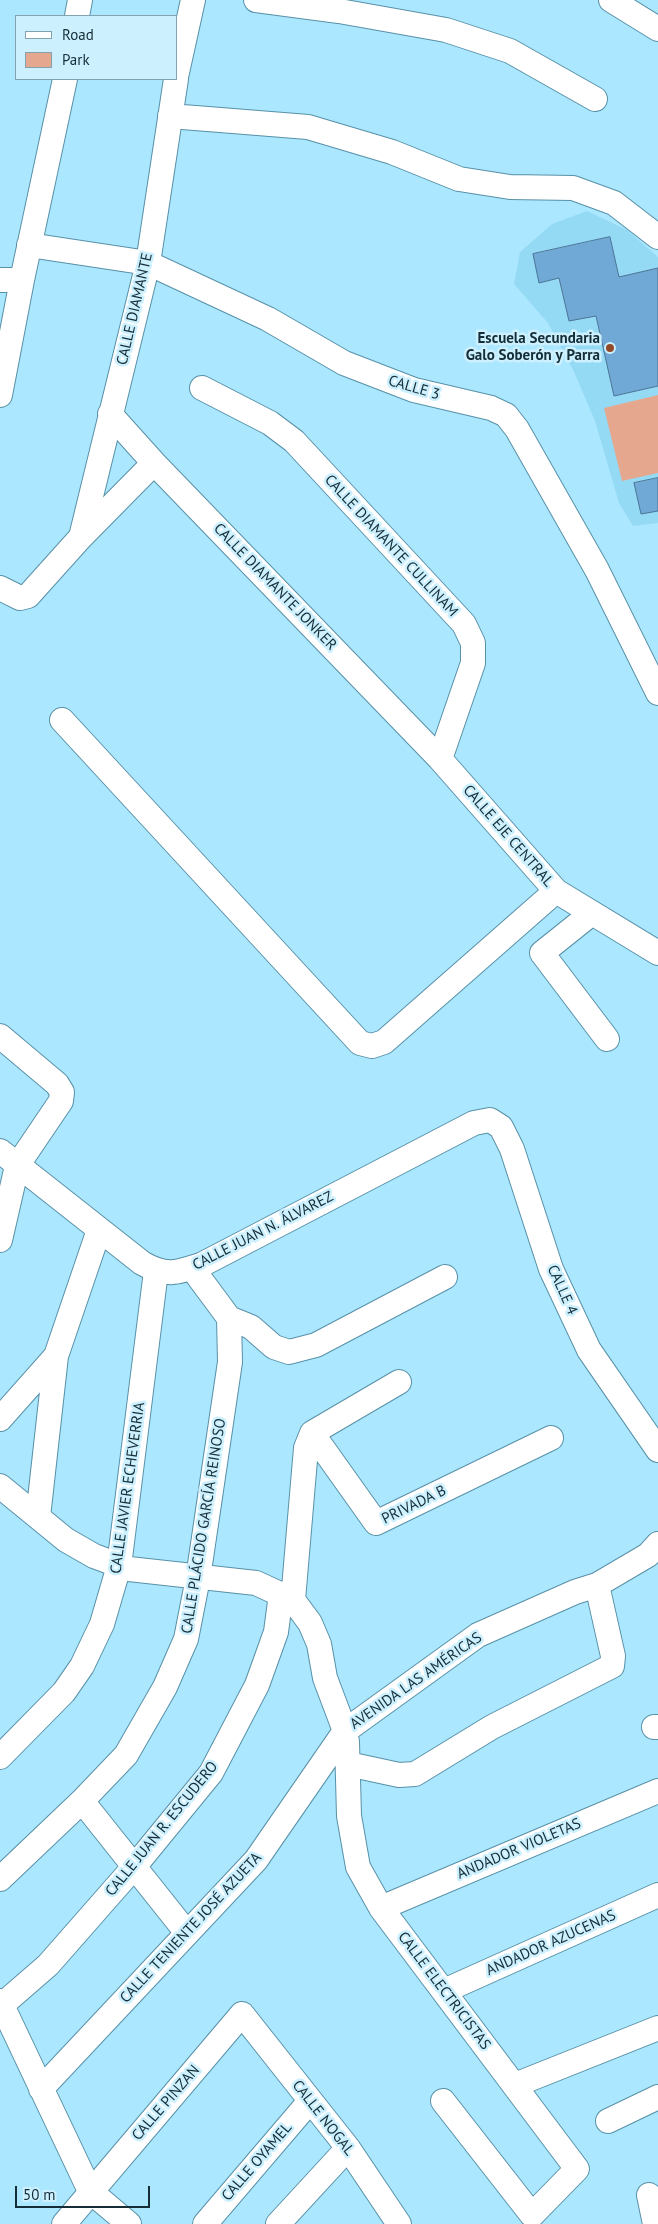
<!DOCTYPE html>
<meta charset="utf-8">
<style>
body{margin:0}
#map{position:relative;width:658px;height:2224px;overflow:hidden;background:#abe7ff;font-family:"PT Sans",sans-serif}
canvas{display:block}
.legend{position:absolute;left:15px;top:15px;width:162px;height:65px;box-sizing:border-box;background:#cdf0ff;border:1px solid #83a2af;margin:0;padding:6px 9px;list-style:none;font-size:15px;color:#142d36}
.legend li{display:flex;align-items:center;gap:10px;height:25px}
.legend b{width:25px;border:1px solid #83a2af}
.scale{position:absolute;left:15px;top:2186px;width:135px;height:22px;box-sizing:border-box;border:2px solid #142d36;border-top:0;padding-left:6px;font-size:15px;line-height:18px;white-space:nowrap;color:#142d36;-webkit-text-stroke:4px #cdf0ff;paint-order:stroke}
</style>
<div id="map">
<canvas width="658" height="2224"></canvas>
<ul class="legend">
<li><b style="height:6px;background:#fff"></b>Road</li>
<li><b style="height:14px;background:#e5a88f"></b>Park</li>
</ul>
<div class="scale">50 m</div>
</div>
<script>
const g = document.querySelector('canvas').getContext('2d');
g.lineJoin = 'round';
function fillPath(path, color) {
  g.fillStyle = color;
  g.fill(path, 'evenodd');
}
function strokePath(path, color, width, dash) {
  g.strokeStyle = color;
  g.lineWidth = width;
  g.lineCap = dash ? 'butt' : 'round';
  g.setLineDash(dash || []);
  g.stroke(path);
}
function drawText(font, color, halo, rows, align = 'center') {
  g.font = font + ' "PT Sans",sans-serif';
  g.lineWidth = 5;
  g.setLineDash([]);
  g.textBaseline = 'middle';
  g.strokeStyle = halo;
  g.fillStyle = color;
  for (const [text, x, y, turn = 0] of rows) {
    g.save();
    g.translate(x, y);
    g.rotate((+turn || 0) * Math.PI / 180);
    g.textAlign = isNaN(turn) ? turn : align;
    if (halo) g.strokeText(text, 0, 0);
    g.fillText(text, 0, 0);
    g.restore();
  }
}
const built = new Path2D(`
 M587,211L627,230L658,257V523L633,526L619,503L595,421L574,372L548,323L514,284L520,252L552,224Z`);
const green = new Path2D(`
 M658,395V473L622,481L604,408Z`);
const building = new Path2D(`
 M610,237L619,277L658,268V386L614,396L596,316L569,321L559,278L539,283L533,254Z
 M658,478V511L641,514L634,483Z`);
const minor = new Path2D(`
 M256,0L339,11L446,30L510,51L595,99
 M611,0L658,29
 M77,16L80,0
 M176,77L193,0
 M170,116L308,127L392,152L459,179L510,187L573,188L614,203L658,237
 M29,245L148,263L268,319L344,363L414,390L491,408L506,415L517,429L597,570L658,693
 M0,280H22
 M202,388L270,423L294,441L464,624L473,643V663L440,759
 M0,395L22,280L65,79
 M110,414L154,463L440,759L556,891L658,953
 M81,537L148,263L176,79
 M0,588L20,598L28,596L81,537L154,463
 M62,720L360,1043L372,1046L384,1042L556,891
 M592,913L542,953L607,1039
 M0,1036L57,1084L62,1092L61,1101L17,1166L0,1240
 M0,1151L142,1263C166,1277 177,1273 203,1264L474,1123L490,1120L501,1127L512,1149L551,1269L589,1350L658,1450
 M229,1318L251,1327L274,1347L289,1352L316,1345L445,1277
 M0,1419L56,1356L99,1230
 M312,1433L376,1523L551,1438
 M0,1486L66,1540L94,1556L129,1569L256,1583L293,1600L310,1623L319,1644L325,1678L345,1731L347,1742L349,1816L358,1867L381,1908L577,2169L532,2215L443,2101
 M38,1517L56,1356
 M293,1600L306,1448L312,1433L399,1382
 M654,1727H658
 M0,1757L64,1692L82,1666L102,1624L119,1566L156,1271
 M348,1764L399,1775L415,1774L492,1727L612,1666L613,1656L597,1585
 M82,1801L187,1933
 M0,1879L82,1801L126,1755L165,1687L186,1639L198,1578L230,1362L229,1318L192,1268
 M381,1908L658,1791
 M444,1991L658,1895
 M0,2001L90,2191L129,2224
 M2,2005L48,1965L134,1867L211,1773L257,1685L276,1632L281,1594
 M515,2085L658,2028
 M41,2089L256,1860L345,1731L478,1635L575,1592L597,1585L648,1555L658,1544
 M608,2121L658,2097
 M649,2195L655,2224
 M64,2224L242,2014L348,2148L399,2224
 M205,2224L310,2101
 M278,2224L348,2148`);
const markers = [
 [610,348,5,"#924928"]
];
const streetNames = [
 ["CALLE DIAMANTE",135,309,-77],
 ["CALLE 3",414,388,16],
 ["CALLE DIAMANTE CULLINAM",391,546,47],
 ["CALLE DIAMANTE JONKER",275,587,46],
 ["CALLE EJE CENTRAL",508,836,49],
 ["CALLE JUAN N. ÁLVAREZ",263,1231,-27],
 ["CALLE 4",562,1290,66],
 ["CALLE JAVIER ECHEVERRIA",128,1488,-82],
 ["PRIVADA B",414,1505,-26],
 ["CALLE PLÁCIDO GARCÍA REINOSO",204,1526,-81],
 ["AVENIDA LAS AMÉRICAS",416,1681,-35],
 ["CALLE JUAN R. ESCUDERO",162,1829,-51],
 ["ANDADOR VIOLETAS",519,1849,-23],
 ["CALLE TENIENTE JOSÉ AZUETA",191,1928,-47],
 ["ANDADOR AZUCENAS",551,1943,-24],
 ["CALLE ELECTRICISTAS",444,1991,53],
 ["CALLE PINZAN",166,2103,-49],
 ["CALLE NOGAL",323,2118,52],
 ["CALLE OYAMEL",257,2162,-49]
];
const poiNames = [
 ["Escuela Secundaria",600,339],
 ["Galo Soberón y Parra",600,356]
];
fillPath(built, '#95daf5');
fillPath(green, '#e5a88f');
fillPath(building, '#70a8d6');
strokePath(building, '#4c7596', 1);
strokePath(minor, '#5891a7', 26);
strokePath(minor, '#fff', 24);
for (const [x, y, r, color] of markers) {
  const dot = new Path2D();
  dot.arc(x, y, r, 0, 2 * Math.PI);
  g.fillStyle = color;
  g.fill(dot);
  strokePath(dot, '#cdf0ff', 2);
}
drawText('15px', '#142d36', '#cdf0ff', streetNames);
drawText('bold 15px', '#142d36', '#cdf0ff', poiNames, 'right');
</script>
